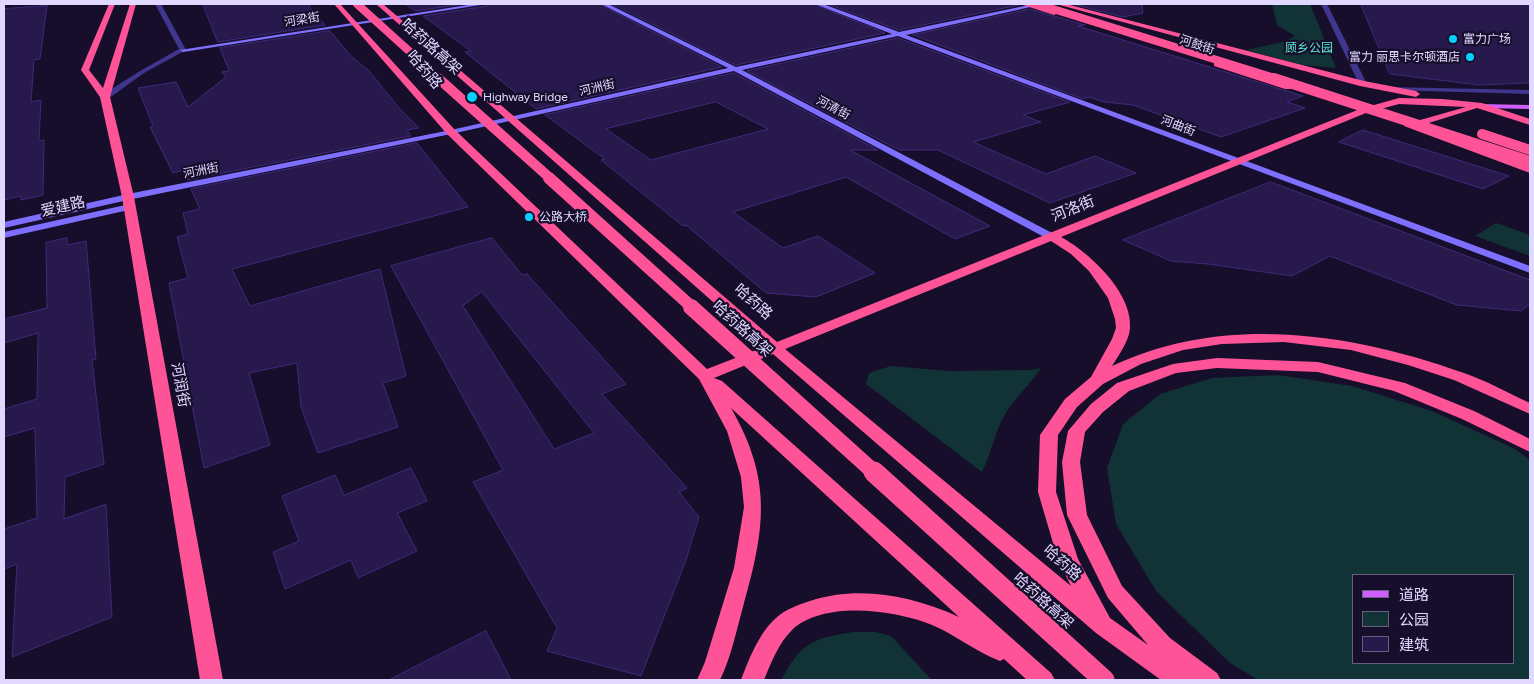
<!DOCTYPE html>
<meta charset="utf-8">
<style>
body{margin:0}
#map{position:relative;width:1534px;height:684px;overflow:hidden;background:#160e2b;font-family:Figtree,"Noto Sans SC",sans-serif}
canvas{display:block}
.frame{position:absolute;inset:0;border:5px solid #e0d8ff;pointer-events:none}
.legend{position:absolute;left:1352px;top:574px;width:162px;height:90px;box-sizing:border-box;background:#160e2b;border:1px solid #675f80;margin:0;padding:6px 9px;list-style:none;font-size:15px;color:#e0d8ff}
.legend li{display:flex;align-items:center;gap:10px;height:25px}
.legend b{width:25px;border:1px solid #675f80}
</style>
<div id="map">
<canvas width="1534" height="684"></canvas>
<div class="frame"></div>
<ul class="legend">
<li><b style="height:6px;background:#d05fff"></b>道路</li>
<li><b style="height:14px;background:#113335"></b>公园</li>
<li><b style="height:14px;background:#28194d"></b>建筑</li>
</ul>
</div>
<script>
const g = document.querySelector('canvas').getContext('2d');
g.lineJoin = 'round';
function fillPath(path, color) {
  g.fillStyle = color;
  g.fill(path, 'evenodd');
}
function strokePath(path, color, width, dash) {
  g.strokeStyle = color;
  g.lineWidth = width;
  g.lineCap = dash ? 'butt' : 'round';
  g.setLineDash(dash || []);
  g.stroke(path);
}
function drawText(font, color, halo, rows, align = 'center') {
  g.font = font + ' Figtree,"Noto Sans SC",sans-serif';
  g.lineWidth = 4.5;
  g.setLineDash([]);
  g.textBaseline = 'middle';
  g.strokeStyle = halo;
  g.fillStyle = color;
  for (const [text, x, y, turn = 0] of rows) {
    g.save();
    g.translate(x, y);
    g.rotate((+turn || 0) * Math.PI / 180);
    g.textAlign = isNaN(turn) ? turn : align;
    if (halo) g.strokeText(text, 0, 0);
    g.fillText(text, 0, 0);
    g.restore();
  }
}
const green = new Path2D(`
 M1272,4H1310L1336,68L1303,65L1246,50L1283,42L1295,36L1277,25Z
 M1496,223L1530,235V256L1475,236Z
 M891,366L949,371L1031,370L1041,368C1029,386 1013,399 1003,418C994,435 991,454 982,472L866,384L869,373Z
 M1278,375L1352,386L1432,411L1515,449L1530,460V680H1258L1230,663L1156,591L1116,524L1107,468L1123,424L1160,394L1212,378ZM1513,575V663H1353V575Z
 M853,632H875L891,636L932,680H781C802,642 811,639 853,632Z`);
const building = new Path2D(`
 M203,4H307L325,25L218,42Z
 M406,4H463L416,11Z
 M489,4H599L722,67L536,109L465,52L471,51L423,16L487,6Z
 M612,4H813L885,33L736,65Z
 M828,4H1018L1019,5L899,30Z
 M1073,4H1142L1143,13L1123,17Z
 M1361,4H1530V83L1479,85L1390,74Z
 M47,6L40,59L34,60L31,102L41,100L39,141L44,140L43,195L21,200V196L4,200V9Z
 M1030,9L1085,25L1078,26L1303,96L1287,102L1305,108L1221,137L1133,105L1104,102L1089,97L1083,99L913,35Z
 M330,31L350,55L369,71L400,109L419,128L407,130L411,136L187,180L182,171L173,173L150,127L153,126L138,88L176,82L188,107L226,77L222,72L229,71L220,48Z
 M898,38L1070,102L1023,115L1041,122L973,142L1046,174L1095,156L1136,173L1050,203L938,150H899L747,71Z
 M734,73L878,150H850L990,226L955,239L846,177L733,212L783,248L818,236L875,273L816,297L766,293L686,225L683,226L601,160L605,159L545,115ZM716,102L768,129L651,160L606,129Z
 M1363,130L1509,176L1483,189L1339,142Z
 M417,143L468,207L232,269L250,306L380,269L406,376L383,383L398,427L318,453L301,407L297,363L249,373L270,445L204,468L169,283L188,278L177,237L188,234L183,213L200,209L191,189Z
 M1271,182L1530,280V304L1521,311L1457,305L1330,256L1292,276L1208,264L1171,261L1123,240Z
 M67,238V245L86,241L96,359L92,360L104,464L65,477L64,519L106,504L112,617L12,657L17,564L4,569V529L37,518L35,428L4,437V409L37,399L38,333L4,343V319L47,308L46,243Z
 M492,238L522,275L527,274L626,384L602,394L687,488L679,492L699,517L686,560L641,676L547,651L557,628L473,482L503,470L391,266ZM482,292L594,433L554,449L463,306Z
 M411,468L427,501L397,513L417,551L358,578L351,560L285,589L273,552L299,541L282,496L335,475L344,495Z
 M486,631L511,680H389Z`);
const lane = new Path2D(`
 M1387,87L1530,90V94L1389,90L1386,88Z`);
const street = new Path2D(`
 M155,4H161L186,50L144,73L108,99H102V95L140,71L179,49Z
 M1321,4H1327L1367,84L1366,86L1359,84Z`);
const secondary = new Path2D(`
 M474,4H487L183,52L180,50Z
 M601,4H608L736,67L892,34L815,4H823L899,32L1034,4H1044L906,35L1530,266V273L898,36L742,70L1054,234L1055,236L1054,238H1046L734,71L451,134L128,200L4,228V222L128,194L451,130L728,68Z
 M130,204L133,205V209L4,238V232Z`);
const primary = new Path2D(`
 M1479,104L1530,105V109L1482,108L1478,106Z`);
const highway = new Path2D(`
 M109,4H115L89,70L103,88L130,4H136L110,97L134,197L223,680H200L122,197L100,97L81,70Z
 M334,4H340L455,130L707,369L764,347L376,4H383L777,342L1360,109L1399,98L1442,99L1482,103L1530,119V125L1477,108L1419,126L1530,166V173L1404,126L1406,124L1466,107L1399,104L1366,113L1061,237C1089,252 1133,293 1130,328C1129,341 1119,355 1112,366C1224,313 1352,333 1464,373C1487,381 1508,393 1530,403V414L1454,380L1408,365L1351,350L1284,342L1222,344L1183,350L1141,364L1103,384L1077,407L1058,435L1056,492L1078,559L1110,618L1148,645L1108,598L1067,515L1062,462L1068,431L1091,404L1117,383L1173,364L1217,358L1318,362L1405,383L1474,411L1530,439V452L1462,419L1394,391L1318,372L1217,368L1176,373L1129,391L1103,412L1085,432L1080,462L1087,515L1122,586L1170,638L1217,673L1221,680H1161L1096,633L773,354L714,378L722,381L1051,673L1055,680H1027L1004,659L1000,661C976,652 956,635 932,625C895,610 824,600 792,630C778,644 771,663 764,680H741C749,659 759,633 776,618C786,609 798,605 810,601C860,585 912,596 959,617L731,408C773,481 765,529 743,607C736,632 731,657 720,680H697L705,662L734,568L744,507L741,477L727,431L699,379L447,134ZM1051,241L1071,254L1089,271L1108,298L1115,319L1116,328L1112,339L1091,377L1065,399L1040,435L1038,492L1058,560L1071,586L785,349Z
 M1020,4H1030L1058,13L1054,15Z
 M1056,4H1066L1364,81L1416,91L1420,94L1416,97L1360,86Z
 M1214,62H1220L1292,87L1291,89H1285L1214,66Z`);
const highwayBridgeFar4 = new Path2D(`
 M357,4L440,79
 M1037,4L1278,79`);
const highwayBridgeFar3 = new Path2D(`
 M438,78L551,179
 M1274,78L1530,161
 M1482,134L1530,150`);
const highwayBridgeFar2 = new Path2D(`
 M549,178L693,308`);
const highwayBridgeFar1 = new Path2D(`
 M691,307L875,473`);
const highwayBridge = new Path2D(`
 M874,472L1104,680`);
const markers = [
 [1453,39,5,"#04d1ff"],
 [1470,57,5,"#04d1ff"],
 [472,97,6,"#04d1ff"],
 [529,217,5,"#04d1ff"]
];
const farStreetnames = [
 ["河梁街",302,20,-9],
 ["河鼓街",1197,45,18],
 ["河洲街",597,88,-13],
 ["河清街",833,108,28],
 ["河曲街",1178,126,21],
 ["河洲街",201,171,-11]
];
const farPoinames = [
 ["富力广场",1463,39],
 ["富力 丽思卡尔顿酒店",1460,57,"right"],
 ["Highway Bridge",483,97],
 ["公路大桥",539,217]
];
const farParknames = [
 ["顾乡公园",1309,48]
];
const streetNames = [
 ["哈药路高架",431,47,42],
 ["哈药路",424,70,49],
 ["爱建路",63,207,-13],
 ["河洛街",1073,209,-22],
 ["哈药路",753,302,41],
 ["哈药路高架",742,329,42],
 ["河润街",180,385,80],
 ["哈药路",1062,563,41],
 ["哈药路高架",1043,601,42]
];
fillPath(green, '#113335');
fillPath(building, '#28194d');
strokePath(building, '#40297b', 1);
fillPath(lane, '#40368d');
fillPath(street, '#40368d');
fillPath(secondary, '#7f6fff');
fillPath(primary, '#d05fff');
fillPath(highway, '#ff5397');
strokePath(highwayBridgeFar4, '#ff5397', 8);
strokePath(highwayBridgeFar3, '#ff5397', 10);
strokePath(highwayBridgeFar2, '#ff5397', 12);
strokePath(highwayBridgeFar1, '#ff5397', 16);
strokePath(highwayBridge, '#ff5397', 21);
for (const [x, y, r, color] of markers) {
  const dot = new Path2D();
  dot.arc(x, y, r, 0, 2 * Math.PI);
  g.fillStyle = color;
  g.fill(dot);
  strokePath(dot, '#160e2b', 2);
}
drawText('12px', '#e0d8ff', '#160e2b', farStreetnames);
drawText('12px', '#e0d8ff', '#160e2b', farPoinames, 'left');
drawText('12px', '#5ae9d1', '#160e2b', farParknames);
drawText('15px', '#e0d8ff', '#160e2b', streetNames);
</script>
